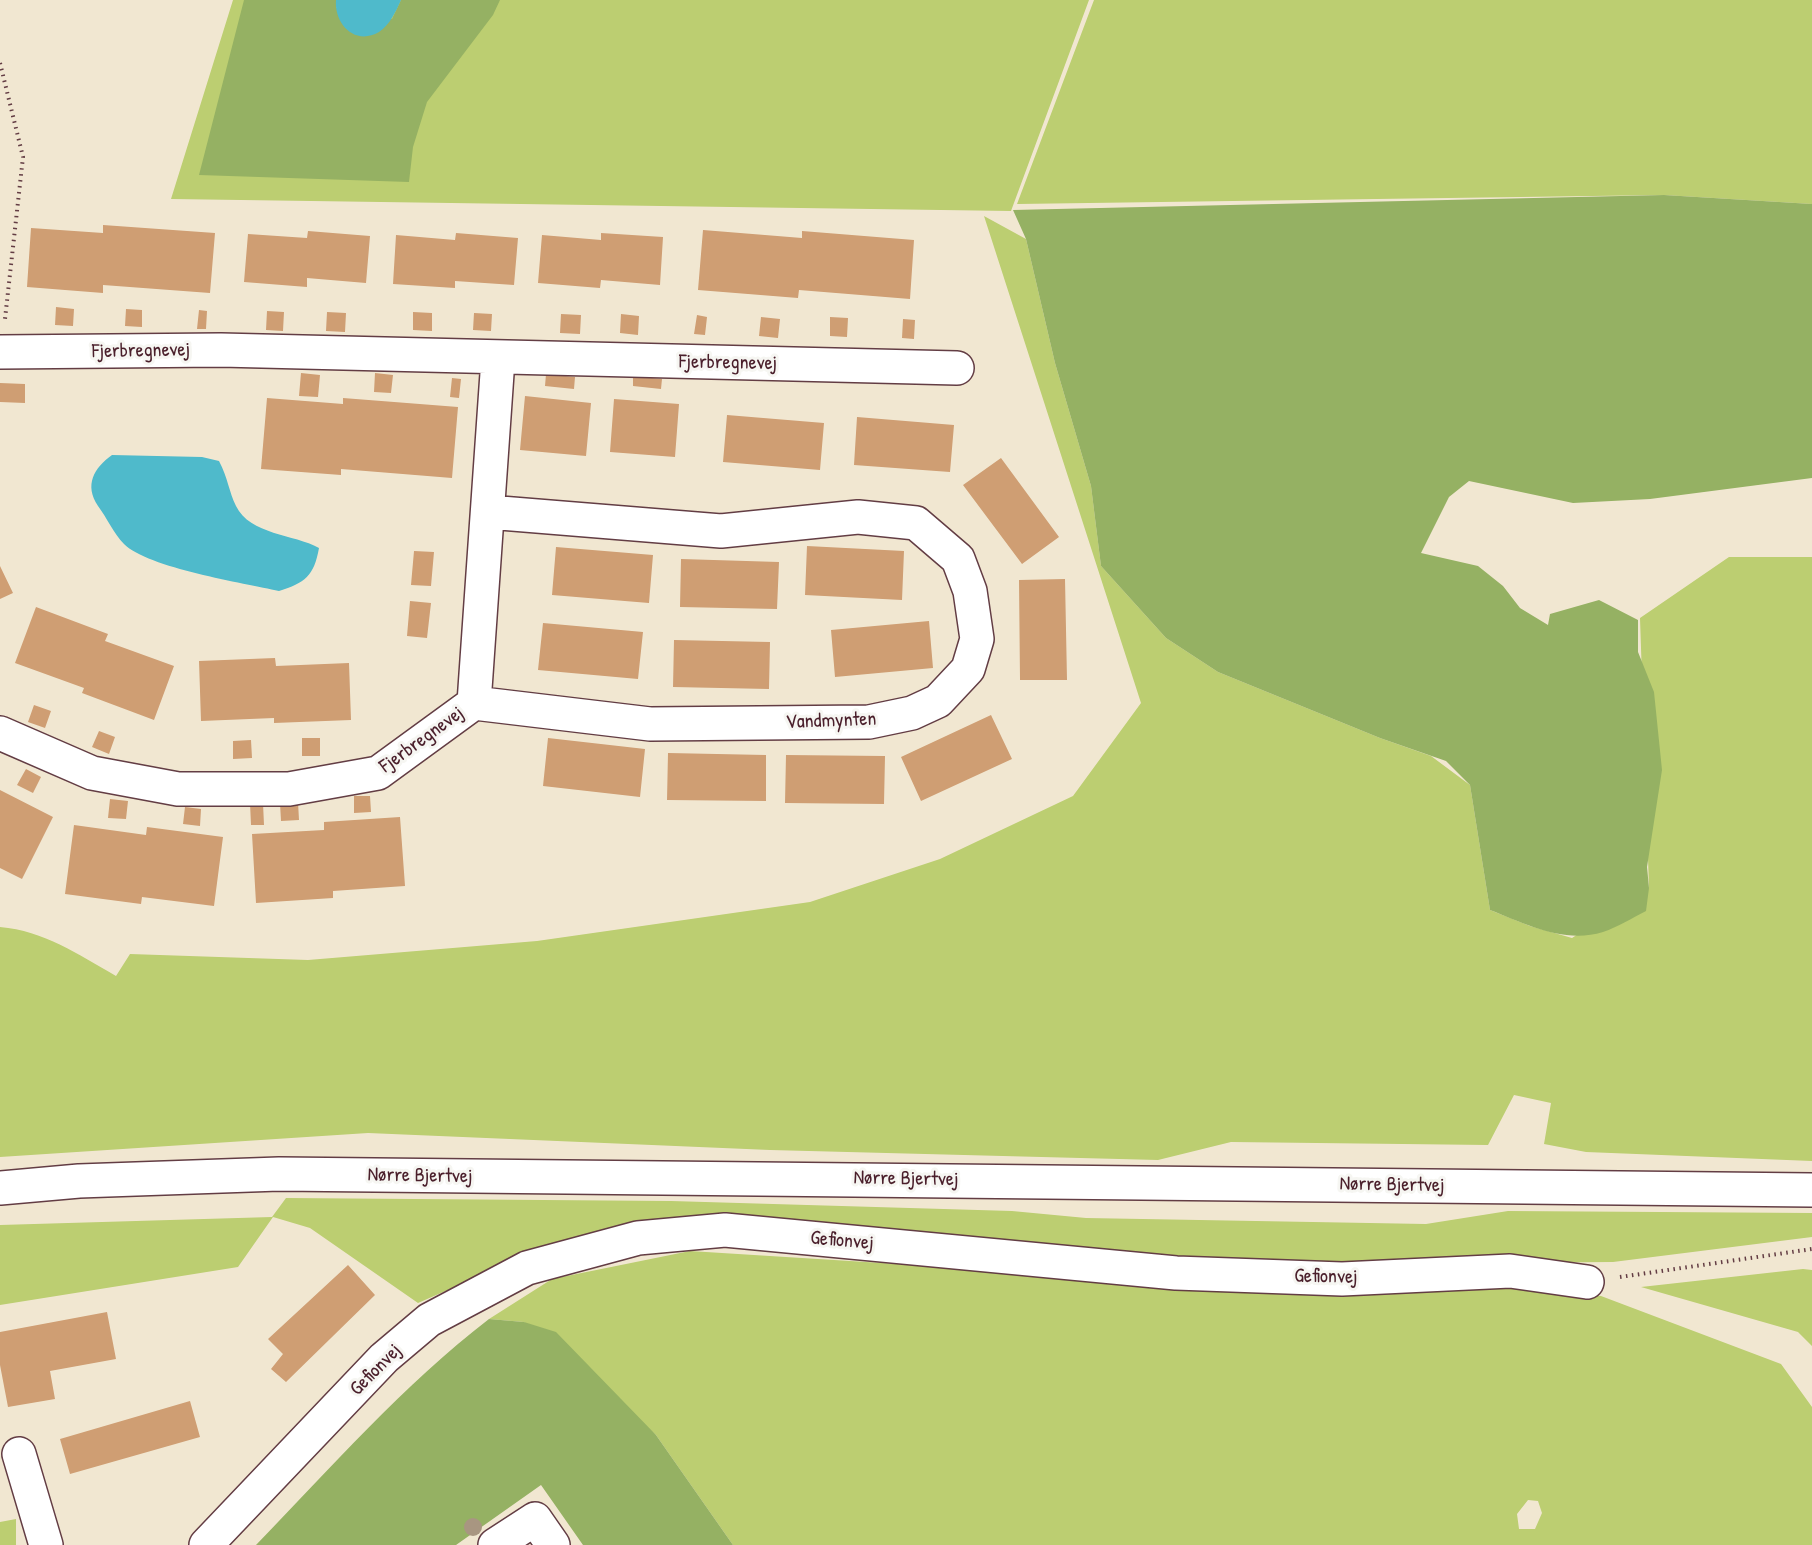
<!DOCTYPE html>
<meta charset="utf-8">
<style>
body{margin:0}
canvas{display:block;background:#f1e7d1}
</style>
<canvas width="1812" height="1545"></canvas>
<script>
const g = document.querySelector('canvas').getContext('2d');
g.lineJoin = 'round';
function fillPath(path, color) {
  g.fillStyle = color;
  g.fill(path, 'evenodd');
}
function strokePath(path, color, width, dash) {
  g.strokeStyle = color;
  g.lineWidth = width;
  g.lineCap = dash ? 'butt' : 'round';
  g.setLineDash(dash || []);
  g.stroke(path);
}
function drawText(font, color, halo, rows, align = 'center') {
  g.font = font + ' "Patrick Hand",sans-serif';
  g.lineWidth = 6;
  g.setLineDash([]);
  g.textBaseline = 'middle';
  g.strokeStyle = halo;
  g.fillStyle = color;
  for (const [text, x, y, turn = 0] of rows) {
    g.save();
    g.translate(x, y);
    g.rotate((+turn || 0) * Math.PI / 180);
    g.textAlign = isNaN(turn) ? turn : align;
    if (halo) g.strokeText(text, 0, 0);
    g.fillText(text, 0, 0);
    g.restore();
  }
}
const green = new Path2D(`
 M233,0H1089L1011,211L171,199Z
 M1094,0H1812V204L1664,195L1017,204Z
 M984,216L1026,239L1055,363L1091,486L1101,566L1166,638L1218,672L1380,738L1431,756L1470,785L1490,910L1530,926L1572,938L1649,888L1640,618L1729,557H1812V1161L1586,1152L1544,1144L1551,1103L1514,1095L1488,1145L1231,1142L1158,1160L770,1150L368,1133L0,1157V927C44,931 78,954 116,976L130,954L308,960L537,941L810,902L940,859L1073,796L1141,703Z
 M286,1198L671,1201L1012,1211L1086,1218L1426,1224L1508,1211L1812,1213V1237L1613,1262L1219,1265L745,1223L521,1258L418,1303L310,1228L273,1217L238,1267L0,1305V1225L272,1217Z
 M690,1251L914,1265L1223,1291L1484,1281L1601,1296L1781,1364L1812,1407V1545H733L656,1435L524,1322L489,1319L552,1279ZM1528,1500L1538,1501L1542,1513L1535,1529H1519L1517,1514Z
 M1803,1269L1812,1270V1346L1798,1332L1641,1287Z
 M16,1519V1545H0V1522Z`);
const forest = new Path2D(`
 M244,0H336V8L392,19L401,0H500L493,15L427,102L413,147L409,182L199,175Z
 M1664,195L1812,204V478L1650,499L1573,503L1469,481L1449,497L1421,553L1478,566L1503,586L1520,608L1548,625L1550,614L1599,600L1638,620V652L1654,692L1662,770L1647,867L1649,888L1646,911C1632,918 1618,927 1603,932C1564,944 1526,924 1490,910L1470,785L1446,761L1380,738L1218,672L1166,638L1101,566L1091,486L1055,363L1026,239L1013,210Z
 M489,1319L524,1322L556,1332L656,1435L733,1545H583L541,1485L456,1545H256C331,1468 404,1384 489,1319Z`);
const water = new Path2D(`
 M336,0H401C396,11 390,25 379,32C355,46 334,24 336,0Z
 M112,455L202,457L219,461C228,478 229,492 236,506C250,535 294,534 319,548C314,576 305,583 279,591C244,583 148,568 124,544C114,534 107,518 98,506C84,485 94,468 112,455Z`);
const building = new Path2D(`
 M103,225L215,233L210,293L103,285V293L27,287L31,228L103,233Z
 M703,230L802,238V231L914,240L910,299L799,290L798,298L698,290Z
 M308,231L370,236L366,283L307,278V287L244,282L248,234L307,238Z
 M456,233L518,238L514,285L455,281V288L393,284L396,235L455,240Z
 M601,233L663,237L660,285L601,280L600,288L538,283L542,235L601,240Z
 M56,307L74,309L73,326L55,325Z
 M126,309L142,310V327L125,326Z
 M199,310L207,311L206,329H197Z
 M267,311L284,312L283,331L266,330Z
 M327,312L346,313L345,332L326,331Z
 M413,312L432,313V331L413,330Z
 M474,313L492,314L491,331L473,330Z
 M561,314L581,315L580,334L560,333Z
 M621,314L639,316L638,335L620,333Z
 M697,315L707,317L705,335L694,334Z
 M761,317L780,319L778,338L759,336Z
 M830,317L848,318L847,337L830,336Z
 M903,319L915,320L914,339L902,338Z
 M301,373L320,375L318,397L299,396Z
 M375,373L393,375L391,393L374,392Z
 M546,374L575,377L574,389L545,386Z
 M633,376L662,379L661,389L633,386Z
 M452,378L461,379L459,398L450,397Z
 M0,383L25,384V403L0,402Z
 M525,396L591,403L586,456L520,450Z
 M267,398L343,404V398L458,407L452,478L341,469V475L261,469Z
 M614,399L679,404L675,457L610,452Z
 M727,415L824,423L820,470L723,462Z
 M857,417L954,425L950,472L854,465Z
 M1001,458L1059,537L1022,564L963,485Z
 M807,546L904,551L902,600L805,595Z
 M556,547L653,555L649,603L552,595Z
 M414,551L434,552L431,586L411,585Z
 M681,559L779,562L777,609L680,607Z
 M0,566L13,593L0,599Z
 M1065,579L1067,680H1020L1019,580Z
 M410,601L431,603L427,638L407,636Z
 M36,607L108,634L105,641L174,666L154,720L82,693L84,688L15,663Z
 M929,621L933,668L835,677L831,630Z
 M543,623L643,632L638,679L538,670Z
 M674,640L770,642L769,689L673,687Z
 M275,658L276,666L349,663L351,720L274,723V718L201,721L199,661Z
 M34,705L51,711L45,728L28,722Z
 M991,715L1012,759L921,801L901,757Z
 M99,731L115,737L109,754L92,747Z
 M302,738H320V756H302Z
 M548,738L645,749L640,797L543,786Z
 M251,740L252,758L233,759V741Z
 M668,753L766,755V801L667,800Z
 M786,755L885,756L884,804L785,803Z
 M26,769L41,777L33,793L17,785Z
 M0,790L53,817L22,879L0,868Z
 M354,796H370L371,812L354,813Z
 M110,799L128,801L126,819L108,818Z
 M298,802L299,820L281,821L280,803Z
 M250,803H263L264,825H251Z
 M185,807L201,809L200,826L183,824Z
 M400,817L405,886L333,891V898L256,903L252,834L324,830V822Z
 M74,825L146,835L147,827L223,837L214,906L142,897L141,904L65,894Z
 M348,1265L375,1295L286,1382L271,1369L283,1354L268,1339Z
 M107,1312L116,1359L50,1371L55,1399L8,1407L0,1365V1332Z
 M190,1401L200,1437L70,1474L60,1439Z`);
const path = new Path2D(`
 M0,63L23,157L5,319
 M1620,1277L1812,1249`);
const minor = new Path2D(`
 M0,352L221,350L957,368
 M474,703L650,724L869,722L912,713L938,701L968,669L977,639L970,591L958,559L916,523L858,517L721,531L488,512
 M0,733L92,773L178,789H289L378,773L474,703L498,359
 M19,1454L46,1545
 M206,1545L384,1358L429,1320L527,1268L638,1238L725,1230L1176,1273L1342,1279L1510,1271L1587,1282
 M495,1545L535,1519L553,1545`);
const major = new Path2D(`
 M0,1188L79,1181L279,1174L1812,1190`);
const trees = [
 [473,1527]
];
const streetNames = [
 ["Fjerbregnevej",141,351,-1],
 ["Fjerbregnevej",728,363,1],
 ["Vandmynten",831,721,-2],
 ["Fjerbregnevej",422,740,-36],
 ["Nørre Bjertvej",420,1176,1],
 ["Nørre Bjertvej",906,1179,1],
 ["Nørre Bjertvej",1392,1185,1],
 ["Gefionvej",842,1241,5],
 ["Gefionvej",1326,1277,1],
 ["Gefionvej",376,1370,-45]
];
fillPath(green, '#bcce71');
fillPath(forest, '#95b163');
fillPath(water, '#4fbacb');
fillPath(building, '#cf9e73');
strokePath(minor, '#633d44', 36);
strokePath(major, '#633d44', 36);
strokePath(path, '#633d44', 4, [1.5, 4.5]);
strokePath(minor, '#fff', 33);
strokePath(major, '#fff', 33);
g.fillStyle = '#a89681';
for (const [x, y] of trees) {
  g.beginPath();
  g.arc(x, y, 9, 0, 2 * Math.PI);
  g.fill();
}
drawText('20px', '#4a1f2b', '#f6f6f2', streetNames);
</script>
